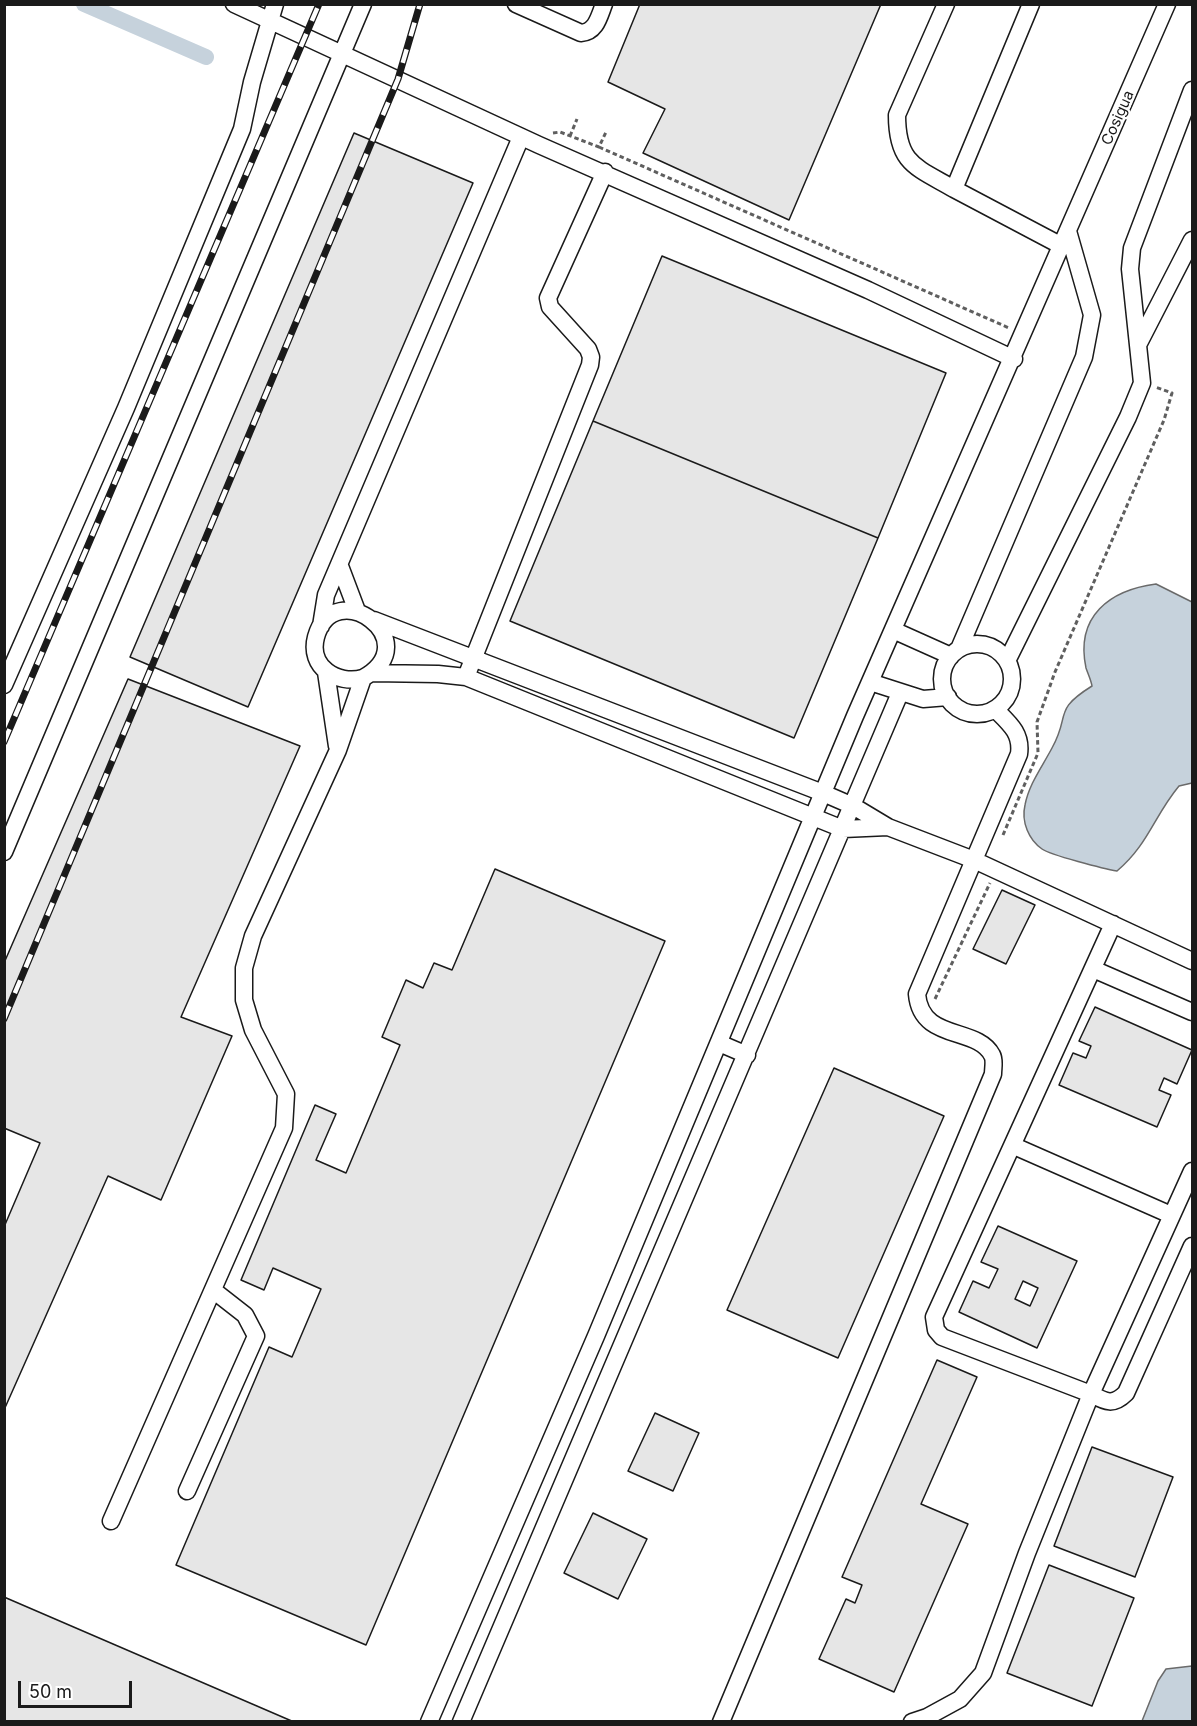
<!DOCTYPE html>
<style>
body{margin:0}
#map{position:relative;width:1197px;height:1726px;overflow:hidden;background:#fff;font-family:Inter,sans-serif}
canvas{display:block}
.frame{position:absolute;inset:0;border:6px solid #1a1a1a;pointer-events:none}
.scale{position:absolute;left:18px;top:1681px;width:114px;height:27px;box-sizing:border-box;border:3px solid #1a1a1a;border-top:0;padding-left:8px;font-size:18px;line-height:21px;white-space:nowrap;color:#1a1a1a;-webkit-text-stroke:4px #fff;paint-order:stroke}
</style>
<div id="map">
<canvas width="1197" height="1726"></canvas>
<div class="frame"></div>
<div class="scale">50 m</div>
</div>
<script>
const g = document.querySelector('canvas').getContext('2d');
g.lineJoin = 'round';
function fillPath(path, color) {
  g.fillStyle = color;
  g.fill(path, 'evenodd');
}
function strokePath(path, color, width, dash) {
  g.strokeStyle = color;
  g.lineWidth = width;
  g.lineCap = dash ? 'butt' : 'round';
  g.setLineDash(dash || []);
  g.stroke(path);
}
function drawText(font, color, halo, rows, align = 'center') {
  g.font = font + ' Inter,sans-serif';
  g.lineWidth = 4.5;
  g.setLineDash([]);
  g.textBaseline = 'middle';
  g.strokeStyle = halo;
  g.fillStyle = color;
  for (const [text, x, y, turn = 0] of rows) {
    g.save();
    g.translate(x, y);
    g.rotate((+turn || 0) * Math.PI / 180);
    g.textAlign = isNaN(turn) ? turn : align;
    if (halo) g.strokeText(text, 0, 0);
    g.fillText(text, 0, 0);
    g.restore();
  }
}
const water = new Path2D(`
 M1156,584L1192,602V783L1179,786C1154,816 1148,845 1117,871C1105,869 1050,855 1042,849C1029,840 1021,822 1025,805C1029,784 1042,767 1052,748C1071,714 1052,711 1092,686C1091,680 1088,674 1086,668C1075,616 1110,590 1156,584Z
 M1192,1666V1721H1142L1158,1681L1166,1669Z`);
const canal = new Path2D(`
 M84,4L206,57`);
const building = new Path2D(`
 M640,4H881L789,220L643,153L665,109L608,82Z
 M354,133L473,183L248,707L130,657Z
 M662,256L946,373L878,538L593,421Z
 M593,421L878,538L794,738L510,621Z
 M128,679L300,746L181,1017L232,1036L161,1200L108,1176L4,1410V1227L40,1143L4,1128V963Z
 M495,869L665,941L366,1645L176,1565L269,1347L292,1357L321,1289L273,1268L264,1290L241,1280L315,1105L336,1114L316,1160L346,1173L400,1045L382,1037L406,980L423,988L434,963L452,970Z
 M1002,890L1035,905L1006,964L973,949Z
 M1095,1007L1192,1050L1177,1084L1164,1078L1159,1090L1171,1095L1157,1127L1059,1085L1073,1053L1086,1058L1091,1046L1079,1041Z
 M834,1068L944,1116L838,1358L727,1310Z
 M998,1226L1077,1261L1037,1348L959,1312L973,1281L989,1288L998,1269L981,1262ZM1023,1281L1038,1288L1030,1306L1015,1299Z
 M937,1360L977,1377L921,1504L968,1524L894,1692L819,1659L846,1599L855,1603L862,1585L842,1577Z
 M655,1413L699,1433L673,1491L628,1471Z
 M1092,1447L1173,1477L1135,1577L1054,1546Z
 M593,1513L647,1539L618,1599L564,1573Z
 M1049,1565L1134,1598L1092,1706L1007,1673Z
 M4,1597L294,1722H4Z`);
const path = new Path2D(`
 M553,133L560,132L599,147L606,132
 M570,136L577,119
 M599,147L1009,328
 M1003,835L1038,753L1037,722L1055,672L1164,420L1172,393L1155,387
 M935,999L990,883`);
const minor = new Path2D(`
 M234,4L539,145L868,290L1014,359
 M516,4L581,33C596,32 599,17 604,4
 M946,4L897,115C897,164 916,167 954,189
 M1031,4L954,189L1060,245
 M1138,345L1192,240
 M340,566L357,611
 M374,620L823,793L853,806L888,827L974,860L1192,961
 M321,626L326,595L521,137
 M893,630L951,656
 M942 679a35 35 0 1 1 70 0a35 35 0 1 1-70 0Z
 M959,649L1084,357L1092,315L1068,231
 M1007,661L1128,417L1142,383L1130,269L1132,248L1192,90
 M326,672L337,746
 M372,673L438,674L466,677L843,829L888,827
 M466,677L590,365L591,357L588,349L550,307L548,298L605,172
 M870,682L923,699L948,697
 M4,685L126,408L242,129L252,82L275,4
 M4,852L363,4
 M1113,924L934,1317L936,1330L942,1337L1091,1394L1192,1171
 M1093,969L1192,1012
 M719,1043L747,1055
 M1014,1146L1171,1215
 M187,1491L256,1336L245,1315L213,1290
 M111,1521L284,1128L286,1094L253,1030L244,1000V968L253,936L338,750L363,678C429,641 334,573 316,637C308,667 337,685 363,678
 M429,1722L596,1336L855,716L1167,4
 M461,1722L900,693
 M721,1722L993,1074C993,1068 995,1060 992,1055C977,1026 921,1042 917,994L1019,754C1022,733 1009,723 995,709
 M912,1722L927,1717L960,1699L983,1673L1027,1553L1091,1394C1106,1402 1113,1406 1126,1393L1192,1246`);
const rail = new Path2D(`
 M4,742L319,4
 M4,1019L398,79L420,4`);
const streetNames = [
 ["Cosigua",1118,118,-66]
];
fillPath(water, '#c6d2dc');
strokePath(water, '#6a6a6a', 1.5);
strokePath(canal, '#c6d2dc', 16);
fillPath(building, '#e6e6e6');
strokePath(building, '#1a1a1a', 1.5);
strokePath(minor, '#1a1a1a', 19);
strokePath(path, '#5f5f5f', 3, [4.5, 3]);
strokePath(minor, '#fff', 16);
strokePath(rail, '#1a1a1a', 7);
strokePath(rail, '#fff', 4.5, [14]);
drawText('15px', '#1a1a1a', '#fff', streetNames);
</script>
